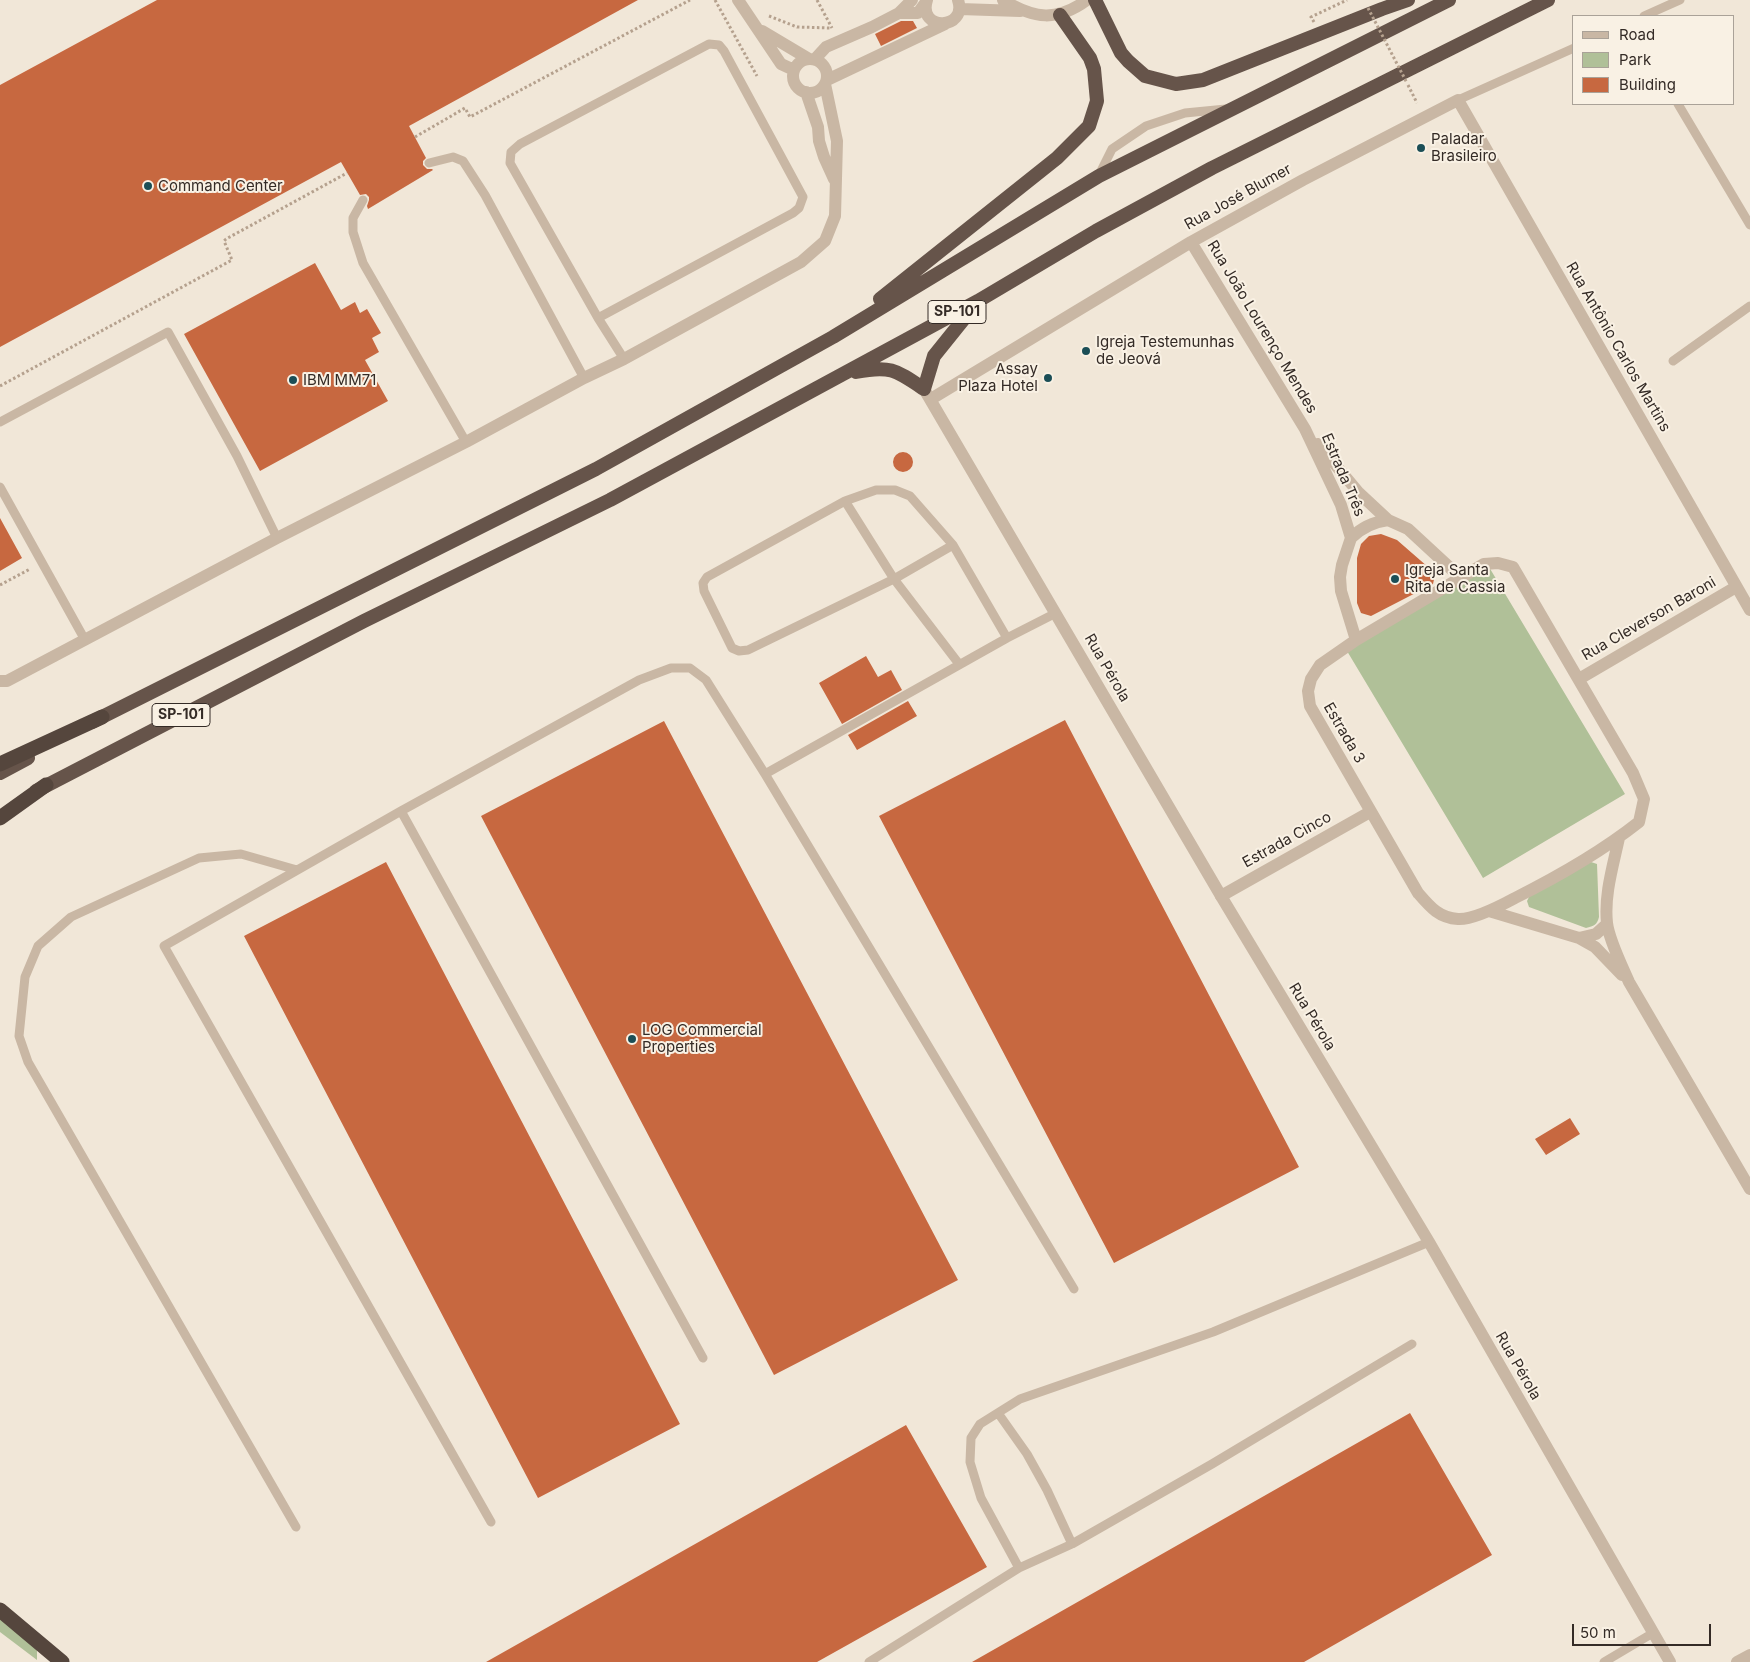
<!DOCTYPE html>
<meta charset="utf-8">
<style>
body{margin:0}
#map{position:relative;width:1750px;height:1662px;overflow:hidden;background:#f1e7d8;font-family:Inter,sans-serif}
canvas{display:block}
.legend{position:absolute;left:1572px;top:15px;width:162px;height:90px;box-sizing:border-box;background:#f9f1e4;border:1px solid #aaa298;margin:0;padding:6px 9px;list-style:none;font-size:15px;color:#342b26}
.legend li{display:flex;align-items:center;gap:10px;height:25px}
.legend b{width:25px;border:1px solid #aaa298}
.scale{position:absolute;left:1572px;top:1624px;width:139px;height:22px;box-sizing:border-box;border:2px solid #342b26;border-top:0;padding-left:6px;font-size:15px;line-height:18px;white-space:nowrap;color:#342b26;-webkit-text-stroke:4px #f9f1e4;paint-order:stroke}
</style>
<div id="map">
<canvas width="1750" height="1662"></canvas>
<ul class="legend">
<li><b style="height:6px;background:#c9b7a4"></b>Road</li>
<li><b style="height:14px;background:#b0c098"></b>Park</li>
<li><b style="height:14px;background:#c76840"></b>Building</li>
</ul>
<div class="scale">50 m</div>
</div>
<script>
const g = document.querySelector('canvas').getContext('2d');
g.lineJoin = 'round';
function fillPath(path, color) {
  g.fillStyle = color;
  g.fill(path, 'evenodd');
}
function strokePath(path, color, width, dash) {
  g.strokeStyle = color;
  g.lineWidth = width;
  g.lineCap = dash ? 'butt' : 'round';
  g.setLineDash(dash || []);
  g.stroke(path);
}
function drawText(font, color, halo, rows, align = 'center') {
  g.font = font + ' Inter,sans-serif';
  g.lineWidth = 4;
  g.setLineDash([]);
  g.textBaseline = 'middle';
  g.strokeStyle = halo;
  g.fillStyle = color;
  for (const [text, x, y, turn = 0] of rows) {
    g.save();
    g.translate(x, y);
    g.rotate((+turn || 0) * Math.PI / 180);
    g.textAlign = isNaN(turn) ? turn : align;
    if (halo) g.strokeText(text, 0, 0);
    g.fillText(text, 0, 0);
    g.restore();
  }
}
const green = new Path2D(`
 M1489,567L1625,794L1483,878L1347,651Z
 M1591,862L1597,864L1599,917C1597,925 1594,926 1586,928L1529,907L1527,901L1530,895Z
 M0,1618L37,1650V1660L0,1632Z`);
const building = new Path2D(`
 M157,0H638L409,126L426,158L423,161V165L427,169H432L433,170L368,209L367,206L369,200V197L366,194L360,195L341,162L0,347V85Z
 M901,21H913L917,28L881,46L875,34Z
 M315,263L341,310L355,302L360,313L367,309L381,333L372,338L379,352L365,360L388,401L260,471L184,334Z
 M893 462a10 10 0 1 1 20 0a10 10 0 1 1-20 0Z
 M0,518L22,558L0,571Z
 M1381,534L1397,540L1428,567L1435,575L1433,584L1371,616L1361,613L1357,603V558L1361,544L1369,536Z
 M866,656L878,677L891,670L902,690L842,724L819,683Z
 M908,701L917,716L857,750L848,735Z
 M1065,720L1299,1167L1114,1263L879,816Z
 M664,721L958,1280L774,1375L481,816Z
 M386,862L680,1424L538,1498L244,936Z
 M1570,1118L1580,1134L1546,1155L1535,1139Z
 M1410,1413L1492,1555L1304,1662H972Z
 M906,1425L987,1567L817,1662H486Z`);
const path = new Path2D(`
 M715,0L757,76
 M817,0L832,28
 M769,16L797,27L831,28
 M1408,85L1417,103
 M415,137L465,108L470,117L690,0
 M0,386L232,260L224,241L226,239L347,173
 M0,585L30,569`);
const service = new Path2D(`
 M1644,16L1680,0
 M1458,100L1574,48
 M1678,104L1750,225
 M429,163L453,157L463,161L485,195L584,378
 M1099,175L1112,149L1146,126L1185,113L1226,109
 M363,200L353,218V232L363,263L466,442
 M598,318L793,213L799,208L803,197L724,51L719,45L709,44L520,144L511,152L510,163L598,318L624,359
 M1673,361L1750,306
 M0,422L168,332L237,456L277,538
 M0,487L85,640
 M845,501L894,579L959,664
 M953,545L894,579L748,650L739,651L732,648L704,591L703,583L707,577L845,501L876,490H895L910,496L953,545L1007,638
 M765,774L1007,638L1056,613
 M401,811L703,1358
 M998,1413L1027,1454L1047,1490L1072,1544
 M491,1522L164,946L401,811L639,680L671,668H690L706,680L765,774L1074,1289
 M296,1527L28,1062L19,1036L25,977L38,946L71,917L199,858L241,854L297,870
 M1019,1568L981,1498L970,1462L971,1438L980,1424L1020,1399L1213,1332L1429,1242
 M869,1662L1019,1568L1072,1544L1212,1464L1412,1344
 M1604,1662L1653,1633`);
const minor = new Path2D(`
 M738,0L781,64L794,70
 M927,0C917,32 968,30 958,0
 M1003,0C1034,19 1057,22 1087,0
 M960,9L1020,11
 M899,13L912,0
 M762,31L809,59
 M815,59L826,47L872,27L899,13H918L926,2
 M793 76a17 17 0 1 1 34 0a17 17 0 1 1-34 0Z
 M827,80L945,24
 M806,92L818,127L819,141L824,157L834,179
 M1191,242L1305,429L1341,505L1351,538L1342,565L1340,577L1341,591L1356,640
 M931,399L1191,242L1303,180L1458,100L1750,610
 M1318,444L1359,493L1388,520L1408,529L1461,578
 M1351,538C1362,527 1373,522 1388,520
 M1498,563L1513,567L1633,773L1644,799L1639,822C1601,852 1559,876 1515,898C1502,905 1473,920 1458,919C1439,918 1430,907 1418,893L1310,706L1308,691L1311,679L1320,665L1356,640L1484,564Z
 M1579,679L1736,587
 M0,681H7L277,538L466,442L584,378L624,359L801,262L825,241L835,216L837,141L825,84
 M1619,838C1613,866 1604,895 1607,923C1609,940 1622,966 1629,982L1750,1189
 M1221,896L1370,812
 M1489,911L1579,938L1595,947L1622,975
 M1579,938L1596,934L1607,924
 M1737,1662L1750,1655`);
const tertiary = new Path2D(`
 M924,389L1221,896L1429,1242L1670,1662`);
const trunk = new Path2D(`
 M1095,0L1121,53L1128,61L1145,76L1176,84L1203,80L1382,9L1408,0
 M880,299L1057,158L1089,126L1097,101L1094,69L1090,58L1060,15
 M856,372C890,365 896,370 924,389L934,356L975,305
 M92,722L596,469L833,337L1099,176L1449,0
 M0,773L28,758
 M36,791L364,621L610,500L978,301L1096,231L1212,168L1548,0`);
const motorway = new Path2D(`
 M0,764L102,717
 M0,818L46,785
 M0,1610L62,1662`);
const pathBridge = new Path2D(`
 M1368,8L1407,83
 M1314,22L1311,17L1347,0`);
const markers = [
 [1421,148,5,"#1b4e56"],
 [148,186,5,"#1b4e56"],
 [1086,351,5,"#1b4e56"],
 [1048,378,5,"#1b4e56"],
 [293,380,5,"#1b4e56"],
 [1395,579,5,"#1b4e56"],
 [632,1039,5,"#1b4e56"]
];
const shields = [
 [957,312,58],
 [181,715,58]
];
const shieldNames = [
 ["SP-101",957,312],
 ["SP-101",181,715]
];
const poiNames = [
 ["Paladar",1431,139],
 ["Brasileiro",1431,156],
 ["Command Center",158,186],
 ["Igreja Testemunhas",1096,342],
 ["de Jeová",1096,359],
 ["Assay",1038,369,"right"],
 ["Plaza Hotel",1038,386,"right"],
 ["IBM MM71",303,380],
 ["Igreja Santa",1405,570],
 ["Rita de Cassia",1405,587],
 ["LOG Commercial",642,1030],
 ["Properties",642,1047]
];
const streetNames = [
 ["Rua José Blumer",1238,197,-29],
 ["Rua João Lourenço Mendes",1262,327,59],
 ["Rua Antônio Carlos Martins",1618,347,60],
 ["Estrada Três",1343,475,67],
 ["Rua Cleverson Baroni",1649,619,-30],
 ["Rua Pérola",1107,668,60],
 ["Estrada 3",1344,733,60],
 ["Estrada Cinco",1287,840,-29],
 ["Rua Pérola",1312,1017,59],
 ["Rua Pérola",1518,1366,60]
];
fillPath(green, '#b0c098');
fillPath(building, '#c76840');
strokePath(path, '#b5a18e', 3, [2.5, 2.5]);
strokePath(service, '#c9b7a4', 9);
strokePath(minor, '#c9b7a4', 12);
strokePath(tertiary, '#c9b7a4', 12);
strokePath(trunk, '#66544a', 14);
strokePath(motorway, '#55463d', 15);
strokePath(pathBridge, '#b5a18e', 3, [2.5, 2.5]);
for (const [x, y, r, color] of markers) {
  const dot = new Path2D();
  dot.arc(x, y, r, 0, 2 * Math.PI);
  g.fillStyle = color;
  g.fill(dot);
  strokePath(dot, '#f9f1e4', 2);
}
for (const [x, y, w] of shields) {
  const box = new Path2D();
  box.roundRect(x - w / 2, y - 11.5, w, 23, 4);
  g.fillStyle = '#f9f1e4';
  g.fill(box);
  strokePath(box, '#342b26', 1);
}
drawText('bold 14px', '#342b26', null, shieldNames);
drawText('15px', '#342b26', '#f9f1e4', poiNames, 'left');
drawText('15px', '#342b26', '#f9f1e4', streetNames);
</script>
